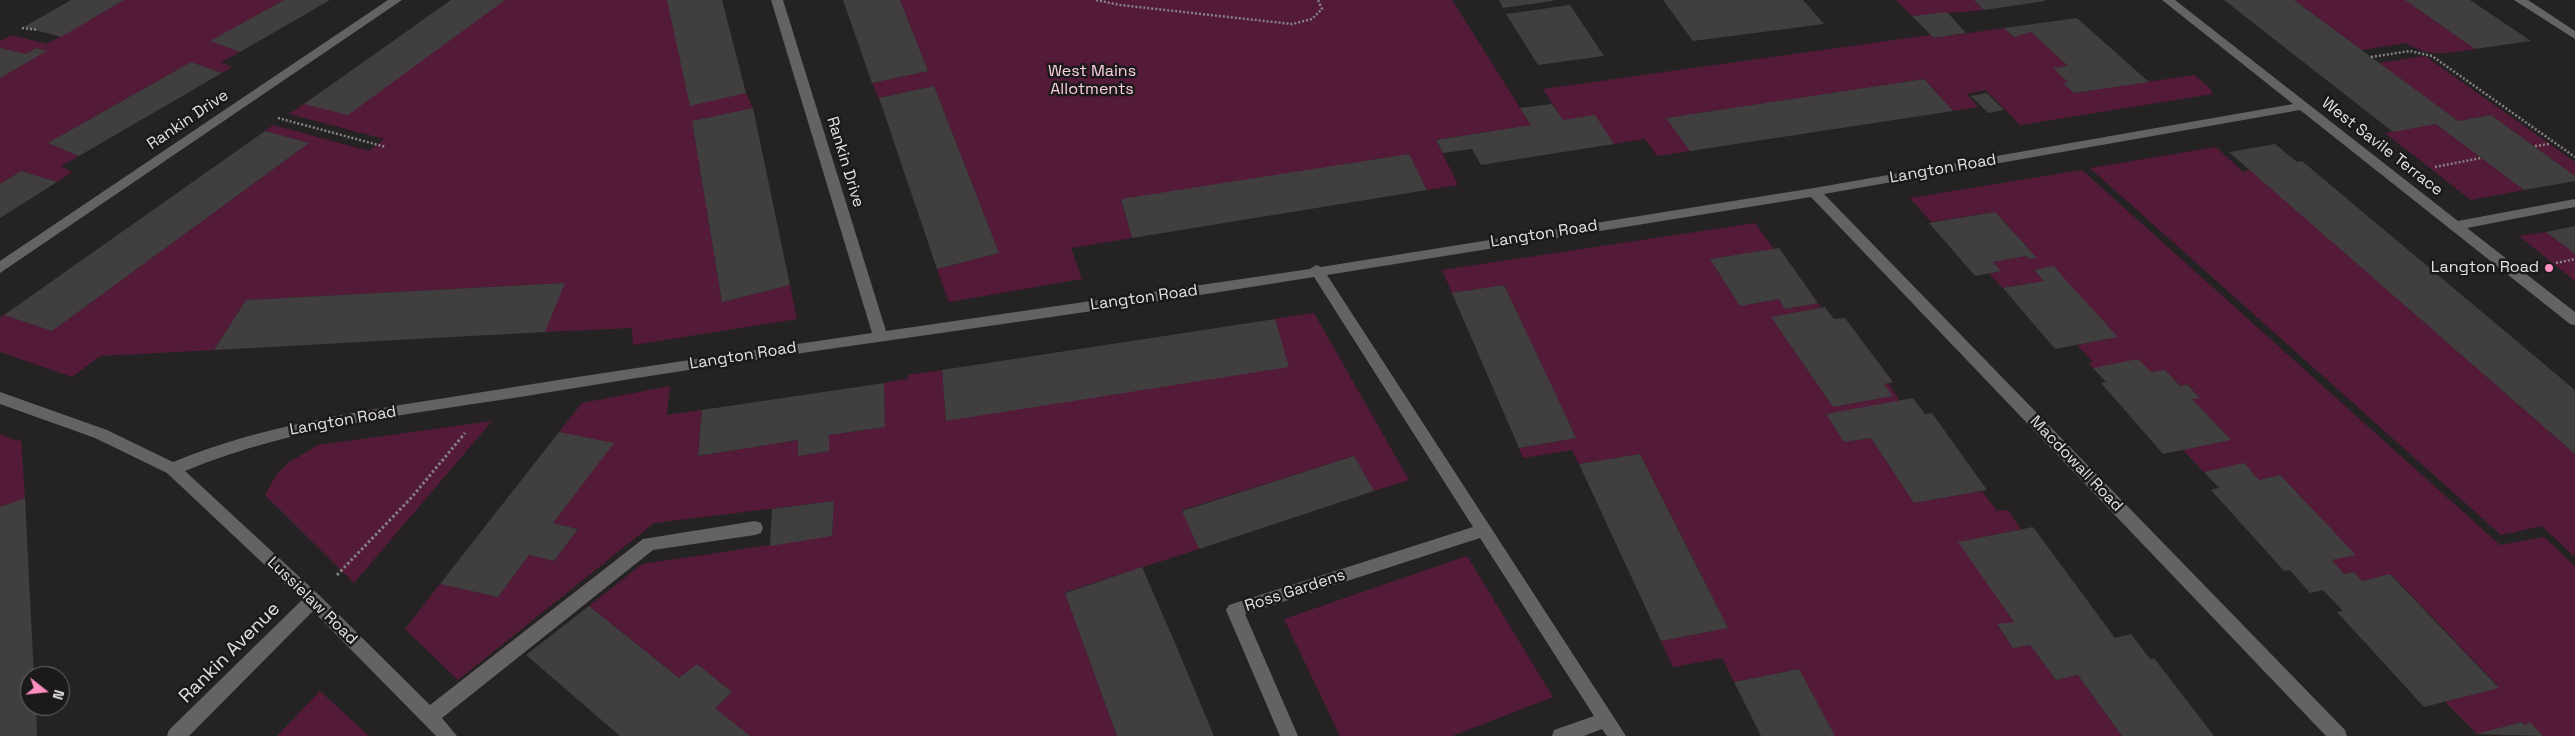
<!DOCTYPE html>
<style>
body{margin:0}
#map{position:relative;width:2575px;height:736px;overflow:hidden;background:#252223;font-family:"Space Grotesk",sans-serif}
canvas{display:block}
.north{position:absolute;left:20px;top:666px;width:50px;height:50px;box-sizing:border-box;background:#1c191a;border:1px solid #6c696a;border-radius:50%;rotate:106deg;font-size:14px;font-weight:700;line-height:20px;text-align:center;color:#e3e1e2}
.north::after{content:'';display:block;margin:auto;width:18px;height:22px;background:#fd8ec0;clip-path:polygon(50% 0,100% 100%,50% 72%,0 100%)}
</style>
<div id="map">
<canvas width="2575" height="736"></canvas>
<div class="north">N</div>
</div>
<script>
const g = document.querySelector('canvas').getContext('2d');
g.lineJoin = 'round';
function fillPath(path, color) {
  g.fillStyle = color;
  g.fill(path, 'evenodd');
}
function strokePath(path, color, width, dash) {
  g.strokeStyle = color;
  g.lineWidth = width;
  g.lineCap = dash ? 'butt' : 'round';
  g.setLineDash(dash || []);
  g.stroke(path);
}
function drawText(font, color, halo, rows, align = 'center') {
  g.font = font + ' "Space Grotesk",sans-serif';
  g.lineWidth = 5;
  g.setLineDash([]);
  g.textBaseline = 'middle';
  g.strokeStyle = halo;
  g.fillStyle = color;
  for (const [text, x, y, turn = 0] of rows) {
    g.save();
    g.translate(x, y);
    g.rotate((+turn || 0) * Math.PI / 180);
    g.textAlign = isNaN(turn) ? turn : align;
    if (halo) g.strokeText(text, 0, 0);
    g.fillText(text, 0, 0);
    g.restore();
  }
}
const green = new Path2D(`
 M124,0H284L211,41L240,52L221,62L232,67L222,73L191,62L48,143L79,156L61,166L72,172L57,182L21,171L0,184V78L46,51L36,48L26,54L0,48V41L11,35L47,44Z
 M505,0H667L690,105L746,93L753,108L692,121L722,302L790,285L797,319L633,345L632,328L545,332L564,283L246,300L214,350L100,356L72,377L0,352V318L4,315L52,331L309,143L265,131L273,125L369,151L384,139L289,114L304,104Z
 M900,0H1452L1531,125L1436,140L1458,185L1427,190L1409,154L1121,200L1132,238L1071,248L1082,279L949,302L937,269L999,253L934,86L879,98L872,83L928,71Z
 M1896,0H1977L1975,1L1984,10L1912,16Z
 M2294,0H2405L2475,49C2450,53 2428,58 2406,43L2362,50Z
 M2004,28L2014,37L2031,32L2068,66L2054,68L2068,82L2064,83L2074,93L2194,75L2210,88L2213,94L2020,125L1986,90L1967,94L1978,107L1953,111L1924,79L1667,118L1690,151L1657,156L1645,139L1614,144L1563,120L1543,89L1930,35L1934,38Z
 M2425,56L2575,162V176L2491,115L2458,121L2379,63Z
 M2436,124L2524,190L2471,200L2385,133Z
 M2216,147L2243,172L2250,170L2575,454V557L2542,526L2501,535L2090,168Z
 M2082,170L2500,545L2544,537L2575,566V736H2543L2531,723L2524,725L2522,722L2477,734L2445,702L2499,687L2391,574L2362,581L2354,572L2344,574L2332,560L2355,555L2280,475L2259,480L2244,464L2204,472L2183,450L2230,439L2192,399L2200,397L2187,384L2180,386L2165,370L2151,372L2093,368L2089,363L2093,362L2077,345L2118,337L2051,267L2034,270L2044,281L2003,288L1989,274L2001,271L1993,262L2026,256L2029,259L2037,258L1995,212L1931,222L1910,198Z
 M1755,223L1774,249L1710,259L1740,306L1779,299L1785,309L1818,303L1821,308L1771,317L1833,407L1892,396L1884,384L1888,383L1900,401L1827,415L1844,442L1871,438L1914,503L1982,491L1997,511L2008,510L2021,529L1959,542L2014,622L1997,625L2013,648L2030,645L2056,680L2078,675L2122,736H1835L1799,669L1734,682L1722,658L1673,667L1661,641L1728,628L1640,454L1579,464L1572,450L1523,458L1519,448L1576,438L1504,285L1452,293L1442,270Z
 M2546,232L2575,254V281L2519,236Z
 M1314,313L1409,480L1374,491L1354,456L1182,510L1199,549L1065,592L1117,736H750L715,708L732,692L697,664L679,678L589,606L642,564L832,536L834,501L654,523L458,680L405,629L440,584L498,597L529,555L554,561L578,529L553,523L586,479L559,432L582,403L670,386L667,415L702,410L698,456L798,440V456L829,451V435L885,427L884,383L908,379V375L942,370L946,421L1275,319Z
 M492,421L354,583L265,495L276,475L288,463L318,445Z
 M0,434L18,441L21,439L25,498L0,507Z
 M1467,556L1553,697L1452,736H1340L1284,619Z
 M320,691L369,736H277Z`);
const building = new Path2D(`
 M71,0H124L61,37L24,27Z
 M284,0H330L240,52L210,41Z
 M451,0H505L348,115L304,104Z
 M667,0H722L746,93L690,106Z
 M843,0H900L928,71L872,83Z
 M1499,0H1553V1L1503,8Z
 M1663,0H1803L1824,24L1693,41Z
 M1974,0H2045V1L1984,10Z
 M2224,0H2294L2458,121L2491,115L2575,176V181L2524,190L2436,124L2393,132Z
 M2405,0H2470L2531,41L2475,49Z
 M1570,5L1604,56L1538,65L1506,14Z
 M1947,12L1966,33L1934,38L1912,16Z
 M2077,18L2105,43L2149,82L2074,93L2063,83L2068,82L2053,68L2068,66L2031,32L2014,37L2004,28Z
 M0,48L26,54L36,48L47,51L0,78Z
 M191,62L222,73L79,156L48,143Z
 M1924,79L1953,111L1690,151L1666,118Z
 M934,86L999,253L937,269L879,98Z
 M1987,93L2004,110L1988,113L1971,96Z
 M1552,104L1563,120L1595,115L1614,144L1481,165L1472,149L1443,153L1436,140L1531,125L1520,108Z
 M753,108L790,285L722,302L692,121Z
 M265,131L309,143L52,331L4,315Z
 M2275,144L2297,162L2302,161L2575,390V454L2229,152Z
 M1409,154L1427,190L1132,238L1121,199Z
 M21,171L57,182L0,218V184Z
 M1995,212L2037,258L2029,259L2026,256L1993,262L2001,271L1975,276L1929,223Z
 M2575,226V254L2546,232Z
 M1779,248L1818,303L1785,309L1779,299L1740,306L1710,259Z
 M2054,266L2064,278L2118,337L2055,349L2003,288L2044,281L2034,270Z
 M565,283L545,332L214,350L246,300Z
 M1504,285L1557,397L1576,438L1519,448L1452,293Z
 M1825,307L1834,319L1845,318L1893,382L1884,384L1893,396L1833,407L1771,317Z
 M1275,319L1289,367L946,421L942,370Z
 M2138,359L2151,372L2165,370L2180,386L2187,384L2200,398L2192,399L2231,440L2163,454L2101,383L2106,382L2093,368Z
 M884,383L885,427L829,435V451L798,456V440L698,456L702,410Z
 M1913,398L1925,414L1932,413L1987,490L1914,503L1871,438L1844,442L1826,414Z
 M559,432L614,443L553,523L578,529L554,561L529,555L498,597L440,584Z
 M1640,454L1660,494L1728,628L1661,641L1579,464Z
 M1354,456L1374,491L1199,549L1182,511Z
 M2244,463L2259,480L2280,475L2356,555L2332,560L2344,574L2354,572L2362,581L2390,574L2499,688L2424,707L2337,612L2343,611L2323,590L2310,593L2290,570L2284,571L2211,490L2219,488L2204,472Z
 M25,498L34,676H30V706H36L37,736H0V507Z
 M834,501L832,536L770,546L772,509Z
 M2033,527L2115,638L2131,634L2150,659L2154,658L2214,736H2122L2078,675L2056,680L2030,645L2013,648L1997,624L2014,622L1958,542Z
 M1142,567L1175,643L1214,736H1117L1065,593Z
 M589,606L679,678L697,664L732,692L715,708L750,736H620L526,655Z
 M1799,669L1835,736H1761L1734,682Z
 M2522,722L2524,725L2530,722L2543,736L2476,734Z`);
const pathFar1 = new Path2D(`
 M1096,0L1120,5L1292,24L1312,19L1322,9L1318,0
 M22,28L38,30
 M2371,57L2410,51L2432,56L2575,157
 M278,118L386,147
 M2535,146L2549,144
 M2435,167L2481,158
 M2556,263L2575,259`);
const path = new Path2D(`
 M337,575L412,497L465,433`);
const minor = new Path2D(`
 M388,0H402L0,273V261Z
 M771,0H783L886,331L1310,269L1316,265L1321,267L1814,188L2293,104L2162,0H2175L2458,221L2575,199V207L2467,228L2575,312V325L2570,324L2300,110L1824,194L2345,730L2347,736H2326L1811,197L1327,275L1626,736H1607L1602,729L1584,736H1552L1554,730L1594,716L1480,538L1245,614L1298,736H1280L1226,610L1229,605L1473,527L1314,277C1058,319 800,350 544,393C425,413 298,424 185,471L319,595L430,705L643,539L755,521L761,523L763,528L761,533L755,535L653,550L442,718L457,736H436L313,611L189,736H167L169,730L302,600L167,473L95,438L0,404V392L107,430L173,462C268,423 364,411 464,395C600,373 736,353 872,333Z
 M2514,0H2528L2575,31V39Z`);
const markers = [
 [2549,268,5,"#fd8ec0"]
];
const parkNames = [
 ["West Mains",1092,72],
 ["Allotments",1092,90]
];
const streetNames = [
 ["Rankin Drive",188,120,-34],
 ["West Savile Terrace",2382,147,38],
 ["Rankin Drive",845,162,73],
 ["Langton Road",1943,169,-10],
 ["Langton Road",1544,234,-9],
 ["Langton Road",1144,298,-8],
 ["Langton Road",743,356,-9],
 ["Langton Road",343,421,-10],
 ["Macdowall Road",2076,464,46],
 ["Ross Gardens",1295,591,-18],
 ["Lussielaw Road",312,601,44]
];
const poiNames = [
 ["Langton Road",2539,268]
];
const nearStreetnames = [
 ["Rankin Avenue",230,653,-45]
];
fillPath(green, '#541b38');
fillPath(building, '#413e3f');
strokePath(pathFar1, '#848283', 2.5, [2, 2]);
strokePath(path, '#848283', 3, [2.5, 2.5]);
fillPath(minor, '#656263');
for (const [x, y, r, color] of markers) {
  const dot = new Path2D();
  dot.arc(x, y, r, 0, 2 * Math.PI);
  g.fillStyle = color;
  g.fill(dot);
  strokePath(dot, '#1c191a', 2);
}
drawText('16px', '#fad0e1', '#1c191a', parkNames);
drawText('16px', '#e3e1e2', '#1c191a', streetNames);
drawText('16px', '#e3e1e2', '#1c191a', poiNames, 'right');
drawText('19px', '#e3e1e2', '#1c191a', nearStreetnames);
</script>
